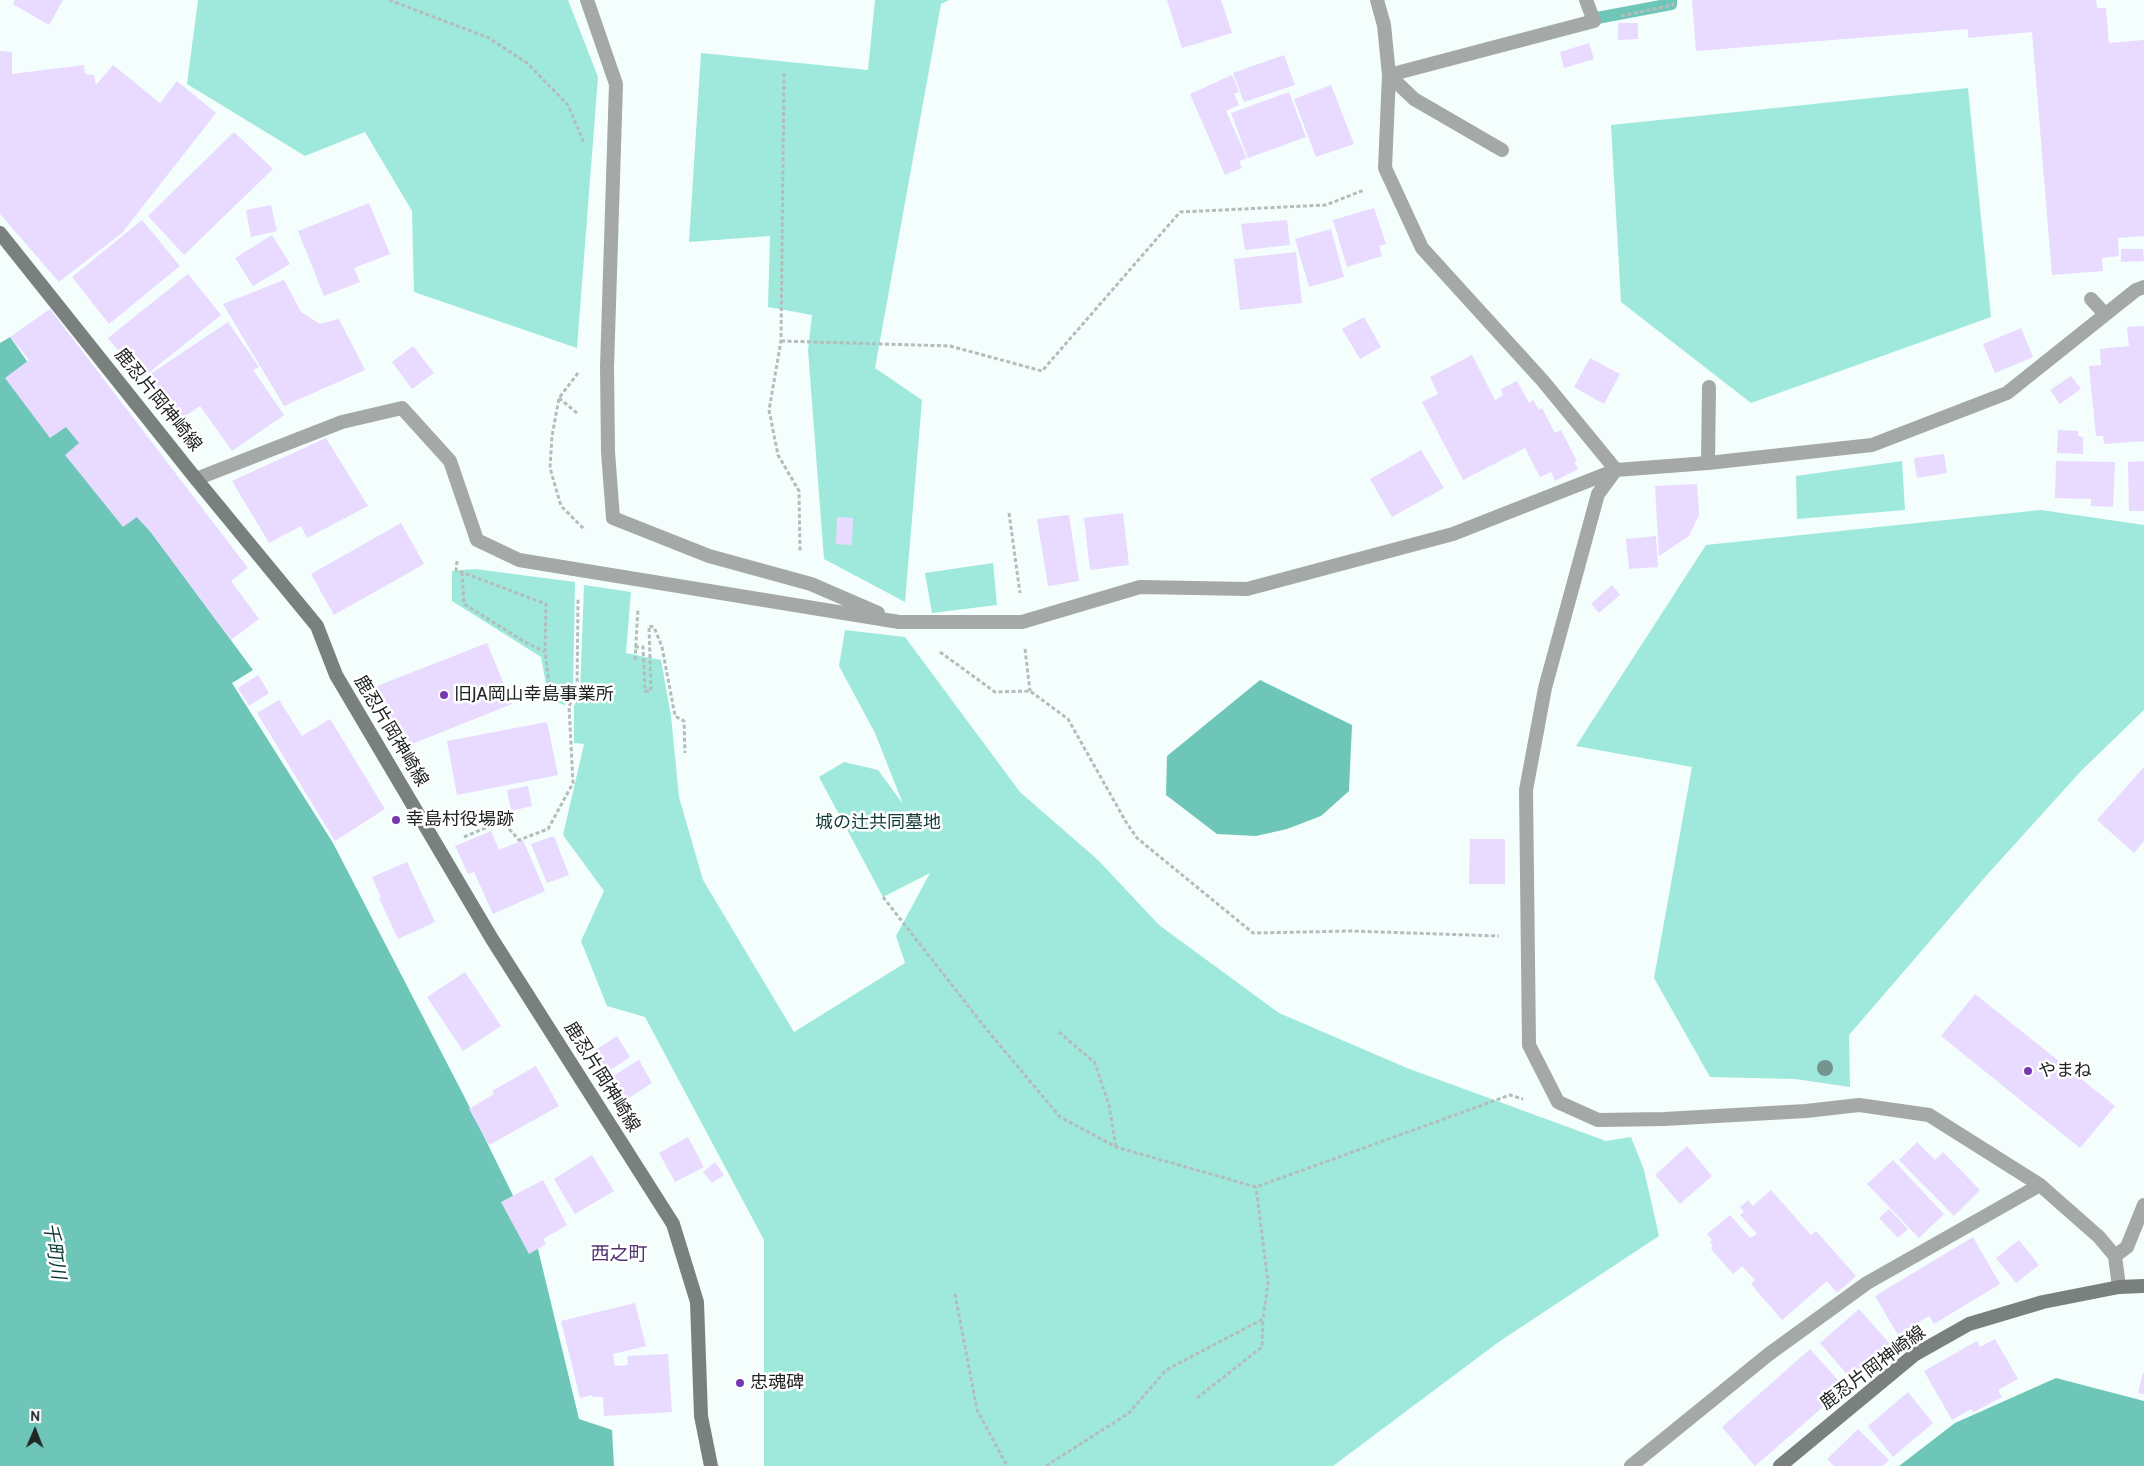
<!DOCTYPE html>
<meta charset="utf-8">
<style>
body{margin:0}
#map{position:relative;width:2144px;height:1466px;overflow:hidden;background:#f4fefc;font-family:Cabin,sans-serif}
canvas{display:block}
.north{position:absolute;left:10px;top:1406px;width:50px;height:50px;-webkit-text-stroke:4px #fff;paint-order:stroke;rotate:1deg;font-size:14px;font-weight:700;line-height:20px;text-align:center;color:#212524}
.north::after{content:'';display:block;margin:auto;width:18px;height:22px;background:#212524;clip-path:polygon(50% 0,100% 100%,50% 72%,0 100%)}
</style>
<div id="map">
<canvas width="2144" height="1466"></canvas>
<div class="north">N</div>
</div>
<script>
const g = document.querySelector('canvas').getContext('2d');
g.lineJoin = 'round';
function fillPath(path, color) {
  g.fillStyle = color;
  g.fill(path, 'evenodd');
}
function strokePath(path, color, width, dash) {
  g.strokeStyle = color;
  g.lineWidth = width;
  g.lineCap = dash ? 'butt' : 'round';
  g.setLineDash(dash || []);
  g.stroke(path);
}
function drawText(font, color, halo, rows, align = 'center') {
  g.font = font + ' Cabin,"Noto Sans JP",sans-serif';
  g.lineWidth = 5;
  g.setLineDash([]);
  g.textBaseline = 'middle';
  g.strokeStyle = halo;
  g.fillStyle = color;
  for (const [text, x, y, turn = 0] of rows) {
    g.save();
    g.translate(x, y);
    g.rotate((+turn || 0) * Math.PI / 180);
    g.textAlign = isNaN(turn) ? turn : align;
    if (halo) g.strokeText(text, 0, 0);
    g.fillText(text, 0, 0);
    g.restore();
  }
}
const green = new Path2D(`
 M198,0H568L598,77L577,348L414,292L412,211L365,132L305,156L187,84Z
 M875,0H949L941,4L875,368L922,400L905,602L824,559L808,350L812,315L768,307L770,236L689,242L701,53L868,70Z
 M1968,88L1991,317L1751,403L1621,302L1611,125Z
 M1902,461L1905,510L1797,519L1796,476Z
 M2041,510L2144,525V710L2081,771L1986,876L1849,1035L1850,1087L1795,1079L1710,1077L1654,978L1692,767L1576,746L1706,545Z
 M993,563L997,605L932,613L925,573Z
 M475,569L575,582L573,691L565,705L549,700L541,657L452,601V571Z
 M584,585L631,592L626,653L661,660L671,716L679,797L703,880L794,1032L905,963L896,936L930,873L883,897L819,777L844,762L878,770L903,804L875,733L839,666L845,630L905,637L1020,792L1098,860L1159,925L1279,1013L1407,1068L1606,1141L1631,1137L1644,1170L1659,1236L1500,1341L1333,1466H764V1240L645,1017L607,1006L581,941L604,891L563,835L584,744L574,743V706L580,694Z`);
const water = new Path2D(`
 M10,337L137,517L150,531L253,670L232,683L333,843L464,1096L530,1230L537,1245L579,1419L612,1430L614,1466H0V343Z
 M1260,680L1352,725L1349,791L1321,816L1287,829L1256,836L1217,834L1166,795L1167,756Z
 M2056,1378L2144,1401V1466H1899L1955,1423Z`);
const stream = new Path2D(`
 M1597,18L1671,4V0`);
const building = new Path2D(`
 M15,0H63L49,25L13,4Z
 M1167,0H1221L1232,33L1182,48Z
 M1692,0H2096L2097,8H2106L2109,43L2144,40V236L2118,238L2119,256L2102,258L2103,271L2052,275L2032,32L1968,38V29L1696,51Z
 M1618,23H1638V39L1618,40Z
 M1589,43L1594,59L1564,68L1560,52Z
 M0,51L12,52V74L84,65L85,74L94,75L96,85L113,65L160,103L177,81L216,113L122,233L59,282L0,214Z
 M1284,55L1295,85L1244,102L1233,73Z
 M1232,75L1239,92L1234,94L1239,105L1226,111L1247,158L1239,161L1242,168L1225,175L1190,94Z
 M1331,85L1354,144L1316,157L1294,99Z
 M1289,92L1306,137L1248,158L1231,113Z
 M234,132L273,169L184,255L148,216Z
 M369,203L390,254L354,268L360,282L324,296L298,231Z
 M271,205L277,231L251,237L246,210Z
 M1374,208L1386,244L1379,246L1382,256L1347,267L1333,220Z
 M142,220L180,266L109,324L72,277Z
 M1287,220L1290,245L1245,250L1241,224Z
 M1331,229L1344,277L1309,287L1295,239Z
 M272,235L290,264L253,286L235,258Z
 M2121,249H2143L2144,261L2121,262Z
 M1296,252L1302,303L1240,310L1234,259Z
 M188,274L221,315L141,379L108,338Z
 M284,280L301,312L320,324L339,319L365,370L284,406L223,304Z
 M50,309L248,568L231,581L259,619L231,640L150,531L137,517L123,527L65,455L79,443L66,427L50,438L5,378L29,360L10,337Z
 M1364,317L1381,347L1360,359L1342,329Z
 M228,322L259,367L253,370L284,415L232,451L200,406L177,422L146,377Z
 M2144,326V441L2104,444L2103,436H2096L2089,366L2101,365L2100,349L2129,346L2127,327Z
 M2021,328L2033,357L1995,373L1983,344Z
 M413,346L434,373L412,389L392,362Z
 M1472,355L1495,400L1503,395L1501,389L1517,381L1529,403L1533,400L1539,410L1542,408L1555,433L1561,430L1577,461L1574,462L1578,469L1555,481L1551,472L1540,477L1525,448L1463,480L1422,402L1438,394L1430,377Z
 M1590,358L1620,374L1604,404L1574,387Z
 M2071,376L2081,389L2060,404L2050,390Z
 M2058,430L2078,431V436L2083,437V454L2057,453Z
 M326,438L368,506L307,538L301,526L269,543L232,481Z
 M1421,450L1444,488L1392,517L1370,479Z
 M1944,454L1947,473L1917,478L1914,458Z
 M2056,461L2115,462L2113,507L2091,506V499L2055,498Z
 M2144,461V511H2129L2128,462Z
 M1697,484L1699,515L1689,536L1659,556L1655,486Z
 M1123,513L1129,565L1090,570L1084,518Z
 M1069,515L1079,581L1048,586L1037,519Z
 M837,517L853,518L852,545L836,544Z
 M401,523L424,564L334,615L311,574Z
 M1656,536L1658,567L1629,569L1626,539Z
 M1612,585L1620,595L1599,613L1591,604Z
 M487,643L512,704L402,748L377,686Z
 M258,675L269,693L249,706L238,688Z
 M279,700L302,736L330,719L385,809L335,841L257,713Z
 M547,722L558,775L457,795L447,741Z
 M2144,767V841L2134,853L2097,820Z
 M528,786L532,806L511,811L507,790Z
 M491,831L499,850L523,840L545,891L493,914L474,872L468,874L455,846Z
 M554,836L569,875L547,883L531,844Z
 M1470,839H1505V884H1469Z
 M407,862L435,922L398,939L379,898L381,897L372,877Z
 M465,972L501,1026L463,1051L427,997Z
 M1975,994L2115,1106L2080,1148L1941,1036Z
 M617,1036L630,1057L607,1072L594,1051Z
 M639,1060L652,1083L627,1099L613,1076Z
 M536,1066L559,1106L489,1145L469,1109L494,1094L492,1091Z
 M688,1137L704,1167L675,1182L659,1153Z
 M1917,1142L1935,1160L1943,1152L1980,1190L1954,1216L1899,1160Z
 M1687,1146L1712,1176L1680,1204L1655,1175Z
 M592,1155L614,1191L575,1214L554,1179Z
 M1893,1160L1944,1214L1919,1238L1867,1184Z
 M715,1162L724,1175L712,1183L703,1172Z
 M543,1180L567,1225L543,1239L546,1244L529,1254L501,1202Z
 M1771,1190L1811,1235L1816,1231L1856,1276L1837,1293L1827,1281L1782,1320L1751,1284L1755,1280L1742,1266L1733,1274L1711,1249L1713,1246L1710,1242L1712,1240L1707,1234L1730,1215L1750,1238L1757,1234L1740,1215L1744,1212L1740,1207L1748,1200L1753,1206Z
 M1889,1209L1908,1229L1898,1238L1879,1218Z
 M1973,1237L2000,1284L1934,1324L1929,1316L1898,1335L1875,1296Z
 M2019,1240L2039,1265L2016,1283L1996,1258Z
 M635,1303L646,1346L613,1354L615,1366L628,1365L627,1356L668,1354L672,1412L604,1416L603,1397H592V1395L580,1398L561,1321Z
 M1859,1309L1890,1344L1851,1379L1820,1343Z
 M1995,1339L2018,1379L1998,1390L2002,1397L1974,1412L1971,1409L1952,1420L1924,1371L1977,1341L1980,1347Z
 M1810,1349L1845,1388L1755,1466L1722,1427Z
 M2143,1373H2144V1394L2138,1393Z
 M1908,1392L1933,1423L1893,1457L1868,1426Z
 M1858,1429L1889,1460L1883,1466H1834L1827,1459Z`);
const path = new Path2D(`
 M389,0L489,38L527,63L568,105L584,143
 M1621,16L1673,5V0
 M784,73L781,341L769,410L778,455L799,491L800,551
 M781,341L950,346L1042,371L1180,212L1326,205L1364,190
 M578,373L559,398L552,436L550,468L561,506L585,530
 M559,398L578,414
 M1009,513L1020,593
 M457,561L456,570L546,604L545,652L551,697L572,702
 M462,572L464,604L525,642L545,652
 M635,647H643L645,691H651L649,626L654,627L662,647L675,716L684,721L685,753
 M1025,649L1030,691
 M940,652L995,692L1030,691L1068,719L1126,822L1137,838L1253,933L1351,931L1499,936
 M635,660L638,608
 M464,837L502,821L519,840L548,829L573,783L569,706L577,692L578,599
 M883,897L987,1030L1060,1117L1116,1147L1256,1187L1510,1095L1523,1099
 M1059,1032L1095,1063L1109,1105L1116,1147
 M955,1294L977,1410L1007,1466
 M1197,1398L1262,1347L1263,1319
 M1046,1466L1129,1413L1166,1370L1263,1319L1268,1282L1256,1187`);
const service = new Path2D(`
 M1389,75L1414,99L1502,150
 M2091,299L2105,314
 M1708,463L1709,387`);
const minor = new Path2D(`
 M587,0L616,84L607,367L608,452L613,518L709,556L811,584L878,613
 M1377,0L1384,25L1389,75L1385,168L1422,248L1543,381L1616,470
 M1389,75L1594,21L1586,0
 M1615,471L1598,494L1545,688L1526,790L1529,1045L1558,1102L1598,1120L1664,1119L1806,1111L1859,1105L1929,1115L2040,1185L2099,1237L2115,1256L2119,1287
 M196,479L342,422L402,408L450,461L477,540L519,560L899,622H1022L1140,587L1247,589L1453,534L1616,470L1708,463L1872,445L2007,393L2136,290L2144,287
 M2115,1256L2127,1247L2144,1205
 M1631,1466L1769,1354L1867,1283L2040,1185`);
const secondary = new Path2D(`
 M0,233L196,479L317,626L336,675L492,939L673,1224L697,1302L701,1416L711,1466
 M1780,1466L1914,1355L1969,1324L2043,1302L2119,1287L2144,1286`);
const trees = [
 [1825,1068]
];
const markers = [
 [444,695,5,"#7439ae"],
 [396,820,5,"#7439ae"],
 [2028,1071,5,"#7439ae"],
 [740,1383,5,"#7439ae"]
];
const streetNames = [
 ["鹿忍片岡神崎線",158,400,51],
 ["鹿忍片岡神崎線",391,731,59],
 ["鹿忍片岡神崎線",602,1077,58],
 ["鹿忍片岡神崎線",1873,1368,-37]
];
const poiNames = [
 ["旧JA岡山幸島事業所",454,695],
 ["幸島村役場跡",406,820],
 ["やまね",2038,1071],
 ["忠魂碑",750,1383]
];
const parkNames = [
 ["城の辻共同墓地",878,823]
];
const waterNames = [
 ["千町川",54,1251,81]
];
const neighbourhoodNames = [
 ["西之町",619,1254]
];
fillPath(green, '#9fe9dc');
fillPath(water, '#6ec6b8');
strokePath(stream, '#6ec6b8', 12);
fillPath(building, '#e9daff');
strokePath(path, '#b4bdbb', 3, [4, 2.5]);
strokePath(service, '#a4a8a7', 14);
strokePath(minor, '#a4a8a7', 14);
strokePath(secondary, '#7a807e', 14);
g.fillStyle = '#77938f';
for (const [x, y] of trees) {
  g.beginPath();
  g.arc(x, y, 8, 0, 2 * Math.PI);
  g.fill();
}
for (const [x, y, r, color] of markers) {
  const dot = new Path2D();
  dot.arc(x, y, r, 0, 2 * Math.PI);
  g.fillStyle = color;
  g.fill(dot);
  strokePath(dot, '#fff', 2);
}
drawText('18px', '#212524', '#fff', streetNames);
drawText('18px', '#212524', '#fff', poiNames, 'left');
drawText('18px', '#113b35', '#fff', parkNames);
drawText('italic 19px', '#103a35', '#fff', waterNames);
drawText('19px', '#50346f', '#fff', neighbourhoodNames);
</script>
